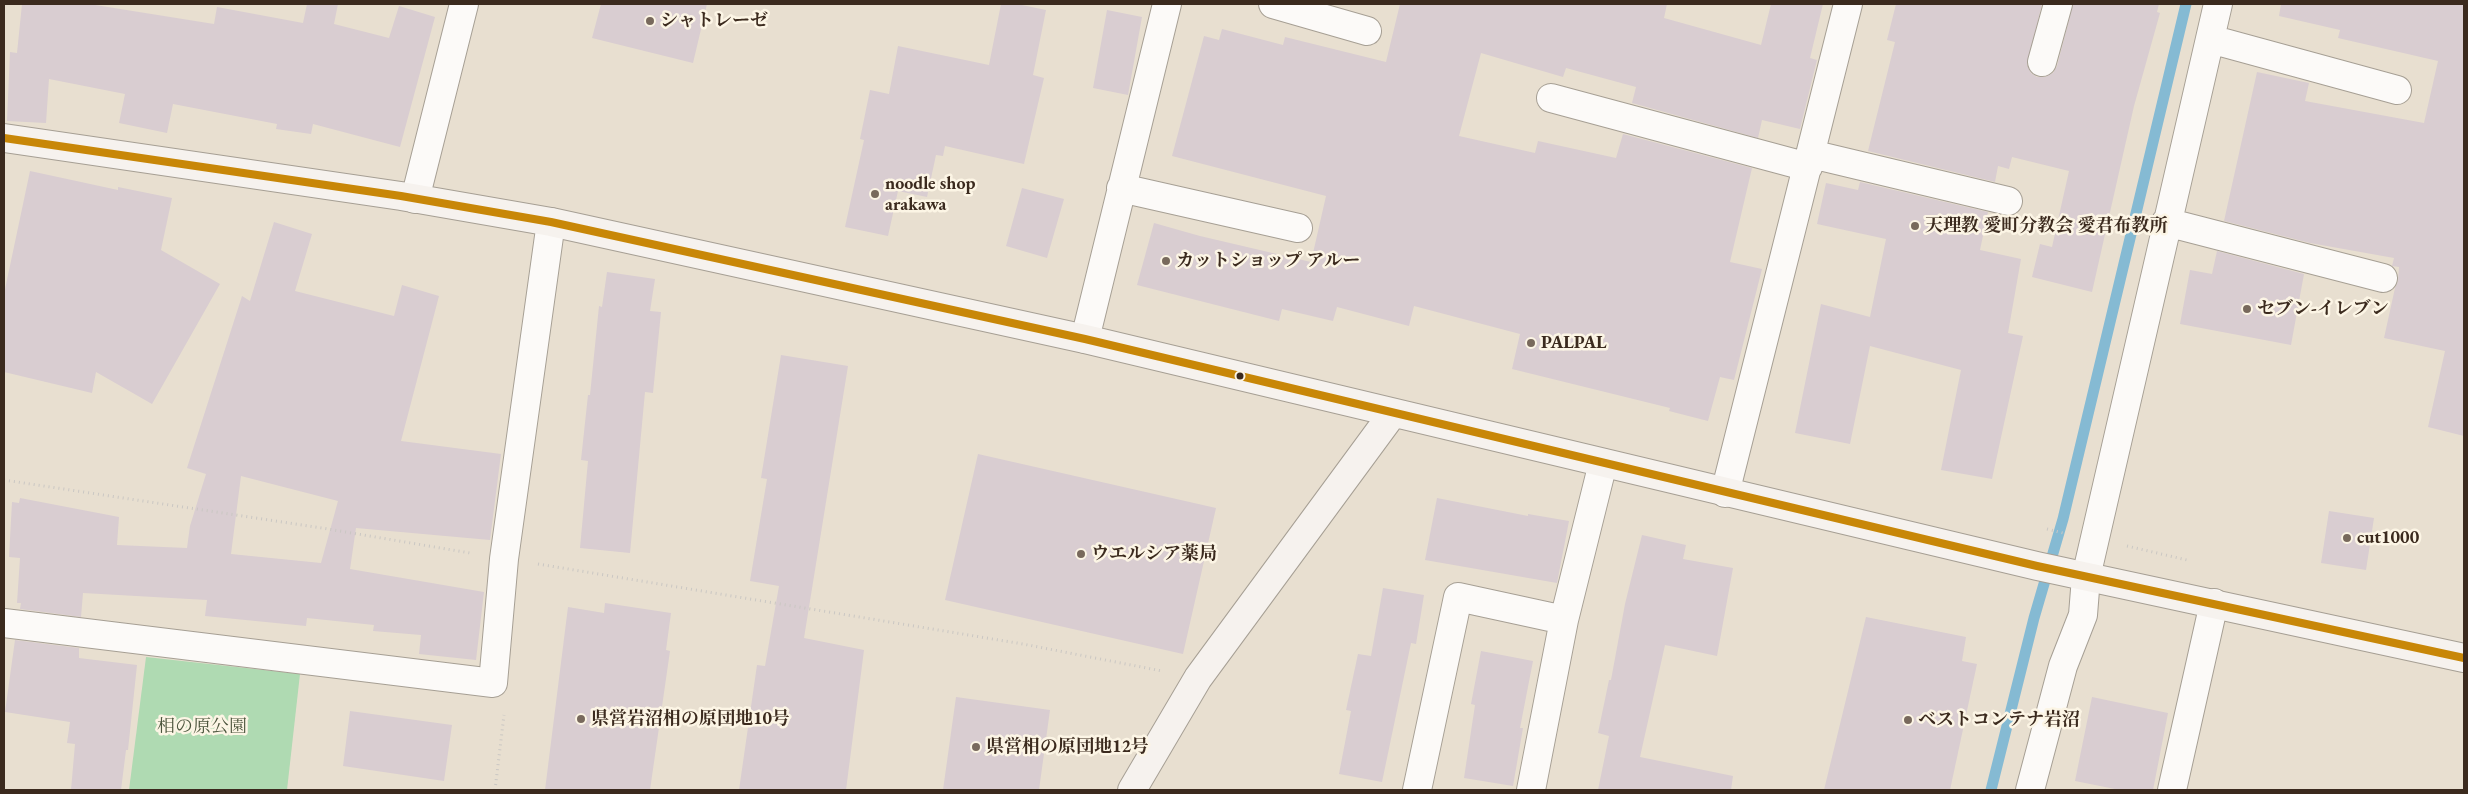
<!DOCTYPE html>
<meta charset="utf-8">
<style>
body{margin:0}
#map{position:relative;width:2468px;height:794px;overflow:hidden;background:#e8dfd0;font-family:"EB Garamond",serif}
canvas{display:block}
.frame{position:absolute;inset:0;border:5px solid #3b2a1e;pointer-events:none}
</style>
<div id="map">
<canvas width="2468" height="794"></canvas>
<div class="frame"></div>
</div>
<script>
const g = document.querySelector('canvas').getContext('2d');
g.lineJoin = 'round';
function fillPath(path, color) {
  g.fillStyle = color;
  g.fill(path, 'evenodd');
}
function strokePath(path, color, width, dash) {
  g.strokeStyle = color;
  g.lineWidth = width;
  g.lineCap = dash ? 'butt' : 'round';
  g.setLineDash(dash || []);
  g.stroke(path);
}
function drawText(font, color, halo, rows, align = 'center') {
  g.font = font + ' "EB Garamond","Noto Serif JP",serif';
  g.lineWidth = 5;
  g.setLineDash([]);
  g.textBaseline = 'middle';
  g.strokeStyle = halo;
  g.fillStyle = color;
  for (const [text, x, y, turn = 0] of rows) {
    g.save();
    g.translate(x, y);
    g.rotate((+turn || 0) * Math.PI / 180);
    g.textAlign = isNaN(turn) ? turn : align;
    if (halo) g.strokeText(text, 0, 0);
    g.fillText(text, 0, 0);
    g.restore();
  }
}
const green = new Path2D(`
 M146,657L300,674L287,790H129Z`);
const stream = new Path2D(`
 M1991,790L2034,618L2063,519L2186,4`);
const building = new Path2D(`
 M22,4H89L214,24L217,7L303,23L307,4H338L334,24L389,38L399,6L435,17L400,147L313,124L311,134L276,129L277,124L173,104L167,133L119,123L125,94L49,79L46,123L7,121L10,52L17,53Z
 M601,4H707L693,63L592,38Z
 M1001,4H1017L1046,10L1033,75L1044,78L1024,164L945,146L943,156L936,155L927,197L898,191L888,236L845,227L864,140L860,139L870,90L889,94L898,46L989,65Z
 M1400,4H1667L1664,18L1761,45L1771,4H1823L1810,58L1817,60L1800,129L1762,120L1758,138L1632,103L1636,87L1566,68L1563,77L1481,53L1459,136L1535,153L1538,141L1616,158L1623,134L1752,168L1730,262L1762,269L1734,380L1720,377L1708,421L1669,411L1670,408L1512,369L1520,334L1414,306L1409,326L1337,307L1333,321L1282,309L1279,321L1137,285L1154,223L1200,236L1311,262L1326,196L1172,156L1204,36L1219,40L1222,29L1283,45L1285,37L1386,62Z
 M1896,4H2042L2027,65L2031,73L2037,77H2045L2053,73L2057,66L2073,4H2159L2157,12L2160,13L2134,106L2092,292L2032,277L2040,244L2052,247L2069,171L2012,157L2009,169L1998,166L1995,182L1868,151L1895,42L1887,40Z
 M2281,4H2464V436L2428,427L2445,351L2384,338L2395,288L2398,281L2399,267L2392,266L2394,258L2310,243L2224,221L2257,72L2309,83L2305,101L2424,123L2438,61L2338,38L2340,30L2279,16Z
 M1107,10L1142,17L1128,95L1093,88Z
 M30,171L118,190V187L172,198L161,250L220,284L152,404L96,372L92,393L4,372V294Z
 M1860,182L1988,212L1980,250L2021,259L2008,333L2023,336L1992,479L1941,470L1961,370L1870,346L1850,444L1795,433L1821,304L1870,317L1886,239L1817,224L1826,183L1858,190Z
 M1022,188L1064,199L1047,258L1006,246Z
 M274,222L312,234L295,291L394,316L402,285L439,296L401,441L501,454L490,540L356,528L350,569L484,592L476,660L419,654L421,635L373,631L374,625L307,618L306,626L205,616L207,600L83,593L81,617L20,609L21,603H17L20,558L9,557L12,502L19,503L20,498L119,517L117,545L187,548L190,526L206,474L187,468L242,296L250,301ZM241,476L338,501L321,563L231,554Z
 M2217,251L2304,274L2291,345L2180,324L2190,270L2212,274Z
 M607,272L655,279L650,311L661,312L653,393L645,392L630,553L580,548L588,461L581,460L588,395H590L599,306L602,307Z
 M781,355L848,366L804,638L864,650L846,790H739L757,665L765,666L779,586L750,581L767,479L761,478Z
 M978,454L1216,508L1183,654L945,600Z
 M1437,498L1528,516V514L1569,521L1557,583L1425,560Z
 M2329,511L2374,518L2366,570L2321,563Z
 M1642,535L1686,545L1683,559L1733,568L1717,656L1665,645L1640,757L1733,776L1731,790H1598L1609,736L1598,733L1609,680H1611L1625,604Z
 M1383,588L1424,595L1416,644L1411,643L1382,782L1339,774L1351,711L1346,710L1358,654L1371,656Z
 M605,603L671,613L666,650L670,651L650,790H545L568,607L604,613Z
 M1866,617L1966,637L1962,661L1977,664L1950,790H1824Z
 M15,640L79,648V658L137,665L128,750H126L121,790H71L75,744L67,743L70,722L5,712Z
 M1481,651L1533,661L1520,728H1523L1513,786L1464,778L1475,705L1471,704Z
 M956,697L1050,710L1039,790H943Z
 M2092,697L2168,713L2153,790H2120L2075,781Z
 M350,711L452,725L444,781L343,766Z`);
const path = new Path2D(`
 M4,480L322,528L470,553
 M2047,529L2063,533
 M2127,546L2187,560
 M538,564L1023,644L1162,671
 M495,790L504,715`);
const street = new Path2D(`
 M1273,4L1367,31
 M2210,39L2397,90
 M2042,62L2058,4
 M1551,98L1808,167
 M1811,154L2008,201
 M1121,188L1298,228
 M415,199L464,4
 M2166,222L2383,278
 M1085,339L1167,4
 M1725,493L1848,4
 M4,623L493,683L504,559L551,222
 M1417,790L1458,597L1564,620
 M1531,790L1564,620L1603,463
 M2030,790L2063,666L2083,615L2086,577L2218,4
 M2172,790L2214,603`);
const secondary = new Path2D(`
 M4,138L401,196L551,222L1085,339L2037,566L2464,658
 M1132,790L1198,678L1393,413`);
const bus1 = new Path2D(`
 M4,138L401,196L551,222L1085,339L2037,566L2464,658`);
const markers = [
 [650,21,5,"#78695c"],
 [875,194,5,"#78695c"],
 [1915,226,5,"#78695c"],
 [1166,261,5,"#78695c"],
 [2247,309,5,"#78695c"],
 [1531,343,5,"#78695c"],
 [1240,376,4.5,"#3b2a1e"],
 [2347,538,5,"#78695c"],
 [1081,554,5,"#78695c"],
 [581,719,5,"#78695c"],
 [1908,720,5,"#78695c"],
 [976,747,5,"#78695c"]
];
const poiNames = [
 ["シャトレーゼ",660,21],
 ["noodle shop",885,184],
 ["arakawa",885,205],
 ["天理教 愛町分教会 愛君布教所",1925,226],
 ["カットショップ アルー",1176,261],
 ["セブン-イレブン",2257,309],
 ["PALPAL",1541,343],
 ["cut1000",2357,538],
 ["ウエルシア薬局",1091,554],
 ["県営岩沼相の原団地10号",591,719],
 ["ベストコンテナ岩沼",1918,720],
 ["県営相の原団地12号",986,747]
];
const parkNames = [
 ["相の原公園",202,727]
];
fillPath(green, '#afdab2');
strokePath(stream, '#85bad3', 11);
fillPath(building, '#d9cdd1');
strokePath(street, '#a69f94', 30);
strokePath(secondary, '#a69f94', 30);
strokePath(path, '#cac7c3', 3, [1, 4]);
strokePath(street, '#fcfaf8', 28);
strokePath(secondary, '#f6f2ee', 28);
strokePath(bus1, '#c88708', 8);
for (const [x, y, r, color] of markers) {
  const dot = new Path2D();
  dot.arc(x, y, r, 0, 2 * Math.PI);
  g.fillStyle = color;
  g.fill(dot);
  strokePath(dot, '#fcf5e5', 2);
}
drawText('bold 18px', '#3b2a1e', '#fcf5e5', poiNames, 'left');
drawText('18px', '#4c553d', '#fcf5e5', parkNames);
</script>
